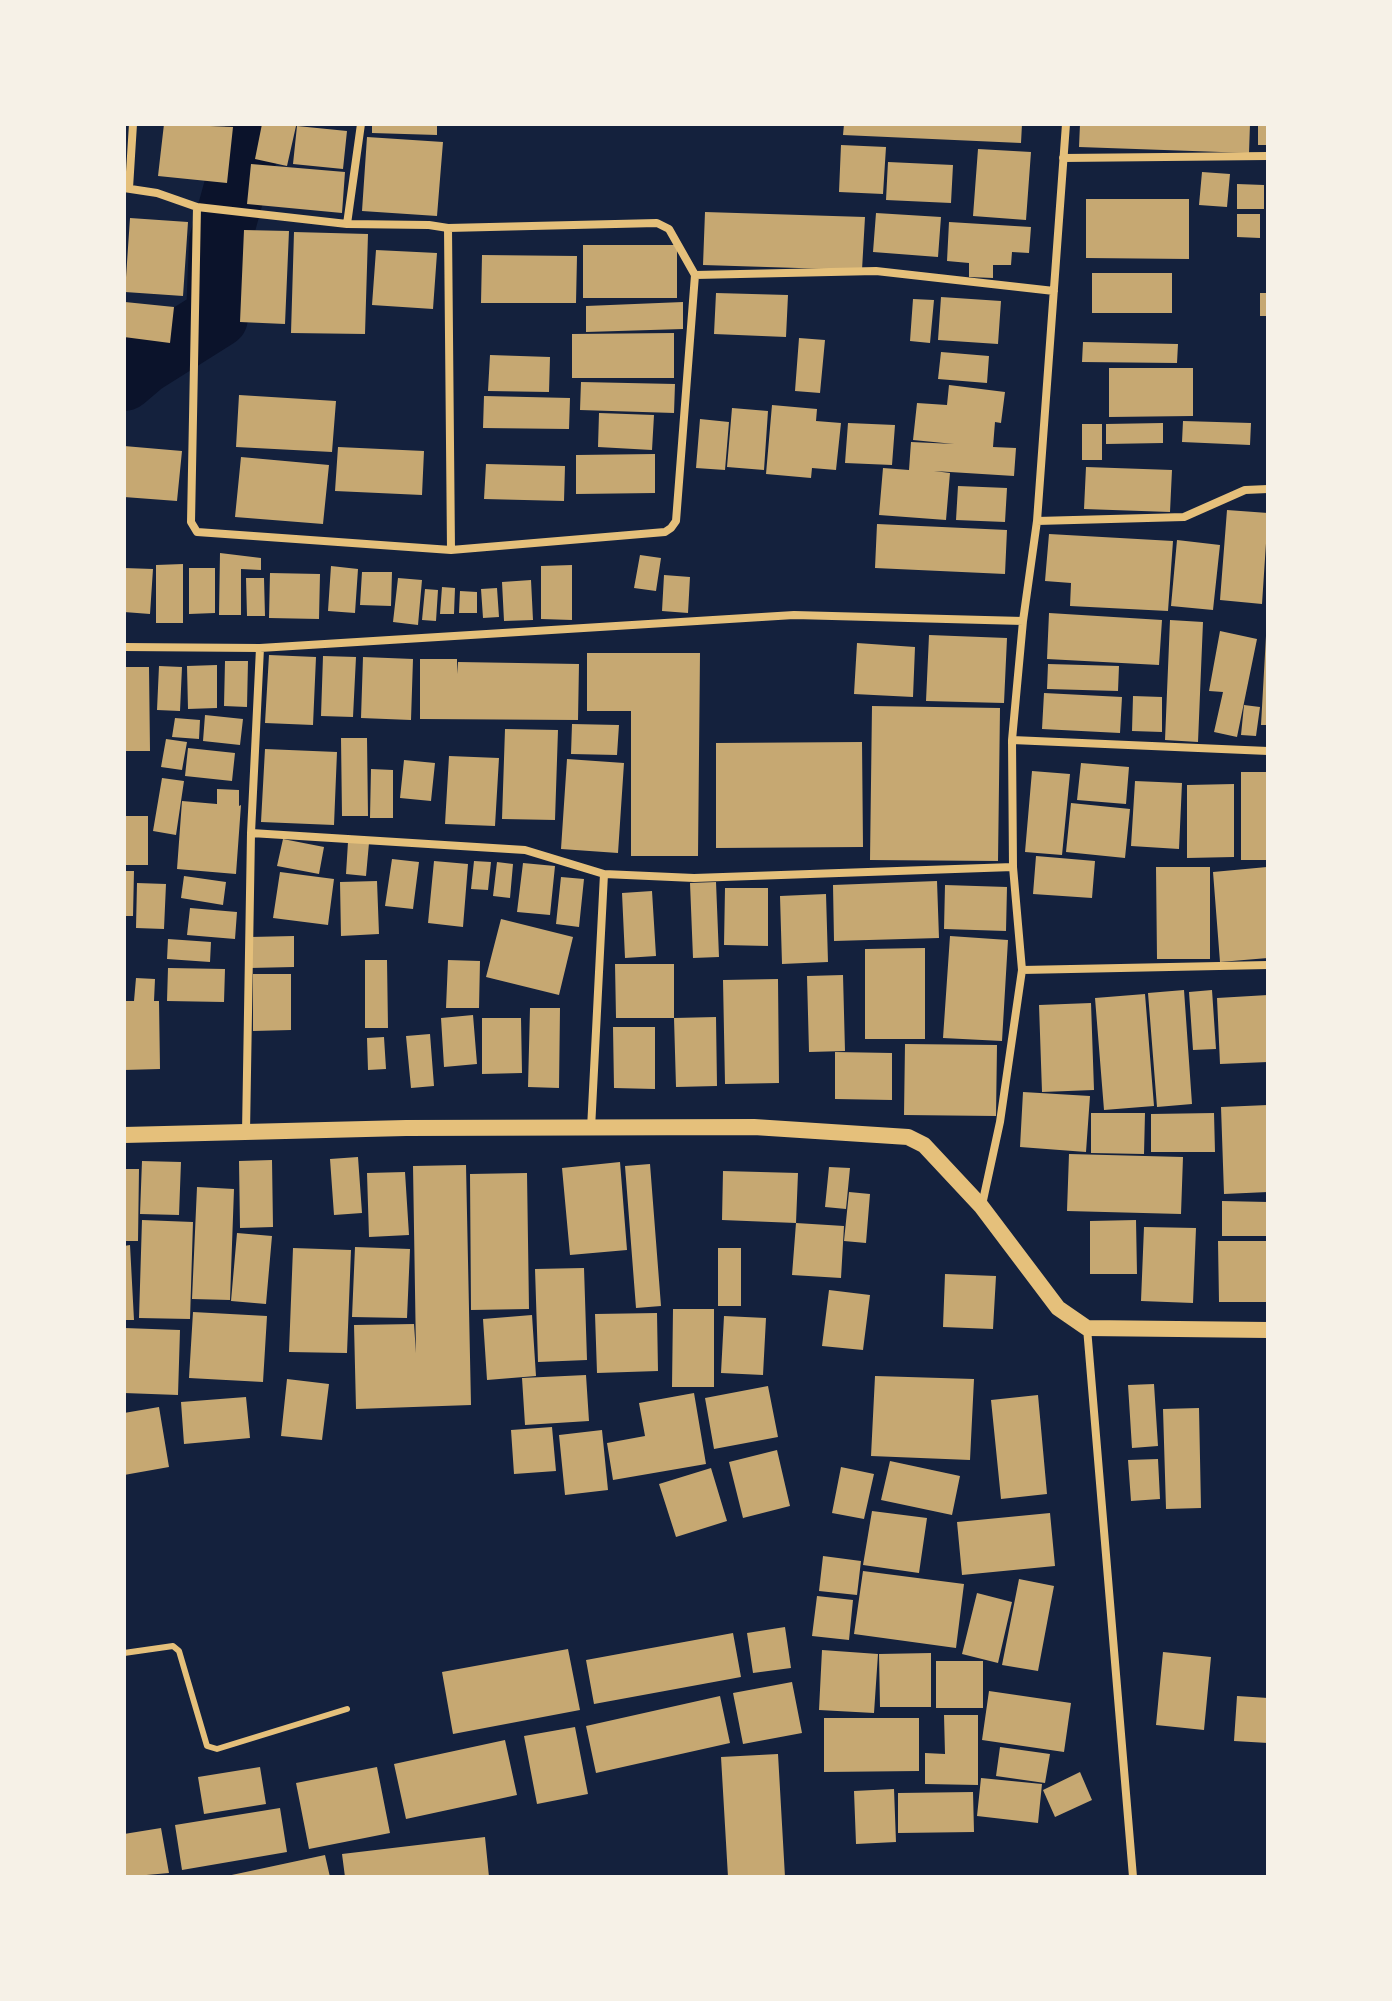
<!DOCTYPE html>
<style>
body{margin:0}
#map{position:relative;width:1392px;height:2001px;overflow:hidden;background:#14213d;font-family:Quicksand,sans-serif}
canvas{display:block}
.frame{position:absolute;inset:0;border:126px solid #f6f1e7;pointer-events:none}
</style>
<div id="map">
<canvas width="1392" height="2001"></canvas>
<div class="frame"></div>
</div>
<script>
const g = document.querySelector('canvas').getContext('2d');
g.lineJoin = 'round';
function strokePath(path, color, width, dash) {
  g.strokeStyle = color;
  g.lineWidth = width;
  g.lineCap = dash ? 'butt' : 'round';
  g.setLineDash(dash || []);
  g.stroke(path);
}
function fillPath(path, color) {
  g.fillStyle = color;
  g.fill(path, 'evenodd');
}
const river = new Path2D(`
 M124,380L144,363L217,317L220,242L240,169L260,124`);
const building = new Path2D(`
 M164,124L233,127L227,183L158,176Z
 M262,124L296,126L287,166L255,159Z
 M372,124H437V135L372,133Z
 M844,124H1022L1021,143L843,135Z
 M1080,124H1250L1249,153L1079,147Z
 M1258,124H1268V145H1258Z
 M297,126L347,131L343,169L293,164Z
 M367,137L443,142L437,216L362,211Z
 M841,145L886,147L883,194L839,192Z
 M978,149L1031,152L1026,220L973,216Z
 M888,162L953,165L951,203L886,200Z
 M251,164L345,172L342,213L247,204Z
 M1202,172L1230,174L1227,207L1199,205Z
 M1237,184L1264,185V209H1237Z
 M1086,199H1189V259L1086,258Z
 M705,212L865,217L862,270L703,265Z
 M876,213L941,217L938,257L873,252Z
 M1237,214H1260V238L1237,237Z
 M130,218L188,222L183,296L125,292Z
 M949,222L1031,227L1029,253L1012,252L1011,265H993V278L969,277V263L947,261Z
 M244,230L289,231L285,324L240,322Z
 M294,232L368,234L365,334L291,333Z
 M583,245H677V298H583Z
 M376,250L437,253L433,309L372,305Z
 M482,255L577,256L576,303H481Z
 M1092,273H1172V313H1092Z
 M716,293L788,295L786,337L714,334Z
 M1260,293H1268V316H1260Z
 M941,297L1001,301L998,344L938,340Z
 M913,299L934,300L930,343L910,341Z
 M125,302L174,307L170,343L124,337Z
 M683,302V329L586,332V306Z
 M674,333V378H572V334Z
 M799,338L825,340L820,393L795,391Z
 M1083,342L1178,344L1177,363L1082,362Z
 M941,352L989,356L987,383L938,379Z
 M490,355L550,357L549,392L488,391Z
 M1109,368H1193V416L1109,417Z
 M581,382L675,384L674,413L580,410Z
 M949,385L1005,392L1001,423L995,422L993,447L1016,448L1014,476L934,471L950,473L946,520L879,515L883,468L909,470L911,442L954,444L913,440L917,403L947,405Z
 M239,395L336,401L332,452L236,447Z
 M484,396L570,398L569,429L483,428Z
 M772,405L817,409L816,421L841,423L836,470L812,468L811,478L766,474Z
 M732,408L768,411L764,470L727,467Z
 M599,413L654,415L652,450L598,447Z
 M700,419L729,422L725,470L696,468Z
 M1183,421L1251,423L1250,445L1182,442Z
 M848,423L895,425L892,465L845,463Z
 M1163,423V443L1106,444V424Z
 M1082,424H1102V460H1082Z
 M124,446L182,451L177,501L124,497Z
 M338,447L424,451L422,495L335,491Z
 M655,454V493L576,494V455Z
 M241,457L329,465L323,524L235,517Z
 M486,464L565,466L564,501L484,499Z
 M1086,467L1172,470L1170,512L1084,509Z
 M958,486L1007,488L1005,522L956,520Z
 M1227,510L1268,513L1262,604L1220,600Z
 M877,524L1007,530L1005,574L875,568Z
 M1049,534L1173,541L1168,611L1070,606L1071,583L1045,581Z
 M1177,540L1220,545L1213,610L1171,606Z
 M220,553L261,558V570L241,569V615H219Z
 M640,555L661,558L656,591L634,588Z
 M183,564V623H156V565Z
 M572,565V620L541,619V566Z
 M331,566L358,569L355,613L328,611Z
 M124,568L153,569L150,614L124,612Z
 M189,568H215V613L189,614Z
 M362,572H392L391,606L360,605Z
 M270,573L320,574L319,619L269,618Z
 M664,575L690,577L688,613L662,611Z
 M246,578H264L265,616H247Z
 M398,578L422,580L418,625L393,622Z
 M531,580L533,620L504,621L502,582Z
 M442,587L455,588L454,614H440Z
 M497,588L499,617L483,618L481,589Z
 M425,589L438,590L436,621L422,620Z
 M460,591L477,592V613H459Z
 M1049,613L1162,620L1159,665L1047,659Z
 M1170,620L1203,622L1198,742L1165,740Z
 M1220,631L1257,639L1237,737L1214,732L1223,692L1209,691Z
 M929,635L1007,638L1004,703L926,701Z
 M1266,636H1268V725H1261Z
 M857,643L915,647L913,697L854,694Z
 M587,653H700L698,856H631V711H587Z
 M269,655L316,657L313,725L265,723Z
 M323,656L356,657L353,717L321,716Z
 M363,657L413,659L411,720L361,718Z
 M420,659H457V674L458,662L579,664L578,720L420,719Z
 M225,661H248L247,707L224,706Z
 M1048,664L1119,666L1118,691L1047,689Z
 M217,665V708L188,709L187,666Z
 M159,666L182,667L180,711L157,710Z
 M124,667H149L150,751H125Z
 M1044,693L1122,697L1120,733L1042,729Z
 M1133,696L1162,697V732L1132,731Z
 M1244,705L1260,707L1256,736L1241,735Z
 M872,706L1000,708L998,861L870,860Z
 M205,715L243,719L240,745L203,741Z
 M175,718L200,720L199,739L172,737Z
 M572,724L619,725L617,755L571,754Z
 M505,729L558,730L555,820L502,819Z
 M341,738H367L368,816H342Z
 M166,739L187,742L182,770L161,767Z
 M862,742L863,847L716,848V743Z
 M188,748L235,753L232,781L185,776Z
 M265,749L337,752L334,825L261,822Z
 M449,756L499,758L495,826L445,824Z
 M567,759L624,763L618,853L561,849Z
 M404,760L435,763L431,801L400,798Z
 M1081,763L1129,767L1126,804L1077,800Z
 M371,769L393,770V818H370Z
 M1032,771L1070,774L1062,855L1025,852Z
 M1241,772H1268V860H1241Z
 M162,778L184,781L176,835L153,831Z
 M1135,781L1182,783L1179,849L1131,846Z
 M1234,784V857L1187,858V785Z
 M217,789L239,790V806L241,805L236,874L177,869L182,801L217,804Z
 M1071,803L1130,809L1125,858L1066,852Z
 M124,816H148V865H124Z
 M283,839L324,847L319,874L277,866Z
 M348,842L369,843L366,876L346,874Z
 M1036,856L1095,861L1092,898L1033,894Z
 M392,859L419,862L413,909L385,906Z
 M434,861L468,864L463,927L428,923Z
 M474,861L491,862L488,890L471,889Z
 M497,862L513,864L510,898L493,896Z
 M523,863L555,866L550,915L517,912Z
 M1156,867H1210V959H1157Z
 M1267,867L1268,958L1220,962L1213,872Z
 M124,871H134L133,916H124Z
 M280,872L334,879L328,925L273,918Z
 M184,876L226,882L223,905L181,898Z
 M561,877L584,879L579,927L556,924Z
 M377,881L379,934L341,936L340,882Z
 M937,881L939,938L834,941L833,885Z
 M716,882L719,957L693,958L690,883Z
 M137,883L166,884L164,929L136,928Z
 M945,885L1007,887L1006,931L944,929Z
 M725,888H768V946L724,945Z
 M652,891L656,956L625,958L622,893Z
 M826,894L828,962L782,964L780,896Z
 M190,908L237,912L235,939L187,935Z
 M501,919L573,937L559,995L486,977Z
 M294,936V967L250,968V937Z
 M950,936L1008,940L1002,1041L943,1038Z
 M168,939L211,942L210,962L167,959Z
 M925,948V1039H865V949Z
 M365,960H387L388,1028H365Z
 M448,960L480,961L479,1008H446Z
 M615,964H674V1018H616Z
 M168,968L225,969L224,1002L167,1001Z
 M253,974H291V1030L253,1031Z
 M843,975L845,1051L809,1052L807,976Z
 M136,978L155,979L154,1001H159L160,1069L124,1070V1001H134Z
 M778,979L779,1083L725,1084L723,980Z
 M1184,990L1192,1104L1157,1107L1148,993Z
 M1212,990L1216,1049L1193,1050L1189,992Z
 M1145,994L1154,1106L1104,1110L1095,998Z
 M1268,995V1062L1220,1064L1217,998Z
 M1091,1003L1094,1090L1042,1092L1039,1005Z
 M530,1008H560L559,1088L528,1087Z
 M473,1015L477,1064L444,1067L441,1018Z
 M716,1017L717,1086L676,1087L674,1018Z
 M482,1018H521L522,1073L482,1074Z
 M613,1027H655V1089L614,1088Z
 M430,1034L434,1086L411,1088L406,1036Z
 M384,1037L386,1069L368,1070L367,1038Z
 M905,1044L997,1045L996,1116L904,1115Z
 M835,1052L892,1053V1100L835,1099Z
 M1023,1092L1090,1096L1086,1152L1020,1147Z
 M1268,1105V1192L1224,1194L1221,1107Z
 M1091,1113H1145L1144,1154L1091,1153Z
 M1214,1113L1215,1152H1151V1114Z
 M1069,1154L1183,1157L1181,1214L1067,1211Z
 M358,1157L362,1213L334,1215L330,1159Z
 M272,1160L273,1227L240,1228L239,1161Z
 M142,1161L181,1162L179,1215L140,1214Z
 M620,1162L627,1250L570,1255L562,1168Z
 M650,1164L661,1306L636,1308L625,1166Z
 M466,1165L471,1405L356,1409L354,1325L414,1324L416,1353L413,1166Z
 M829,1167L850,1168L846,1209L825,1207Z
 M124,1169H139L138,1241H124Z
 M723,1171L798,1173L796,1223L844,1226L841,1278L792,1275L796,1223L722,1220Z
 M405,1172L409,1235L369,1237L367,1173Z
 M527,1173L529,1309L471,1310L470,1174Z
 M197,1187L234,1189L230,1300L192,1299Z
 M849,1192L870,1194L866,1243L844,1241Z
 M1222,1201L1268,1202V1236H1222Z
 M142,1220L193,1222L190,1319L139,1318Z
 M1136,1220L1137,1274H1090V1221Z
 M1144,1227L1196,1228L1193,1303L1141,1301Z
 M237,1233L272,1236L266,1304L231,1301Z
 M1218,1241H1268V1302H1219Z
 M130,1245L134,1320H124V1246Z
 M355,1247L410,1249L407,1318L352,1317Z
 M293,1248L351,1250L347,1353L289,1352Z
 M718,1248H741V1306H718Z
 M584,1268L587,1360L538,1362L535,1269Z
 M945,1274L996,1276L993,1329L943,1327Z
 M829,1290L870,1295L863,1350L822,1346Z
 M673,1309H714V1387H672Z
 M193,1312L267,1316L263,1382L189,1378Z
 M657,1313L658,1371L597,1373L595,1314Z
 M532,1315L536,1376L487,1380L483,1319Z
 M724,1316L766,1318L763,1375L721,1373Z
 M124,1328L180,1330L178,1395L124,1393Z
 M586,1375L589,1421L525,1425L522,1378Z
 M875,1376L974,1379L970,1460L871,1456Z
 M287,1379L329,1384L322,1440L281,1436Z
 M1154,1384L1158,1446L1132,1448L1128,1385Z
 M768,1386L778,1437L714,1449L705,1398Z
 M694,1393L706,1464L613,1480L607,1443L645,1436L639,1403Z
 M1038,1395L1047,1494L1001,1499L991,1400Z
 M246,1397L250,1438L184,1444L181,1402Z
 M159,1407L169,1467L124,1475V1413Z
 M1199,1408L1201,1508L1166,1509L1163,1409Z
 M552,1427L556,1471L514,1474L511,1430Z
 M602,1430L608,1490L565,1495L559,1435Z
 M777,1450L790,1506L743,1518L729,1462Z
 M1158,1459L1160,1499L1131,1501L1128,1460Z
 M890,1461L960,1476L952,1515L881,1500Z
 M841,1467L874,1474L864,1519L832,1513Z
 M711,1468L727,1521L676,1537L659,1484Z
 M872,1511L927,1518L919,1573L863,1565Z
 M1050,1513L1055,1566L962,1575L957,1522Z
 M823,1556L861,1561L857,1595L819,1591Z
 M863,1571L964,1584L956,1648L854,1634Z
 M1019,1579L1054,1586L1038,1671L1002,1665Z
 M977,1593L1012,1602L998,1663L962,1654Z
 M817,1596L853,1600L849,1640L812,1636Z
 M785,1627L791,1668L753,1673L747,1633Z
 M733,1633L741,1677L594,1704L586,1660Z
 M568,1649L580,1710L453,1734L442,1672Z
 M822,1650L878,1654L874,1713L819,1710Z
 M1163,1652L1211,1657L1204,1730L1156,1725Z
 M931,1653V1707H880L879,1654Z
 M936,1661H983V1708H936Z
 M792,1682L802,1733L743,1744L733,1693Z
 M989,1691L1071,1703L1064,1752L982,1740Z
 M720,1696L730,1743L596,1773L586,1726Z
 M1237,1696L1268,1698V1743L1234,1741Z
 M944,1715H978V1785L925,1784V1753L945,1754Z
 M824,1718H919V1771L824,1772Z
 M575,1727L588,1794L537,1804L524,1736Z
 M505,1740L517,1795L406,1819L394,1764Z
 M1000,1747L1050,1754L1045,1783L996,1776Z
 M778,1754L785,1877H728L721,1757Z
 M260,1767L266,1804L204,1814L198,1777Z
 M377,1767L390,1833L309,1849L296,1783Z
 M1080,1772L1092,1800L1055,1817L1043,1790Z
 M981,1778L1042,1784L1038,1823L977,1816Z
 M894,1789L896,1842L856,1844L854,1791Z
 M973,1792L974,1832L898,1833V1793Z
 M280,1808L287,1852L182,1870L175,1825Z
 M161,1828L169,1873L124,1877V1834Z
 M485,1837L489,1877H345L342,1854Z
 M325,1855L330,1877H227V1876Z`);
const service = new Path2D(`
 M124,1653L173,1646L179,1651L207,1746L217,1749L347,1709`);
const minor = new Path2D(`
 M1063,158L1268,156
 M124,188L157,193L197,207L347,224L429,225L448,228L657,223L669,229L695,275L876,271L1054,291
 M129,188L133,124
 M197,207L191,522L197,532L451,550L665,532L671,528L676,521L695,275
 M347,224L361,124
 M448,228L451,550
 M1037,521L1184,517L1245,490L1268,489
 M124,647L260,648L794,615L1023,621
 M1012,740L1268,751
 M251,833L525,850L604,874L694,878L1013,867
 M1022,970L1268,965
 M591,1129L604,874
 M246,1132L251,833L260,648
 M982,1205L1000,1122L1022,970L1013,867L1012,740L1023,621L1037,521L1066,124
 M1087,1328L1133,1877`);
const secondary = new Path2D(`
 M124,1135L406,1128L754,1127L908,1137L924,1145L981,1206L1058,1308L1087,1328L1268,1330`);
strokePath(river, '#0b132b', 62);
fillPath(building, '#c6a872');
strokePath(service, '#e5c07b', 6);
strokePath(minor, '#e5c07b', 8);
strokePath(secondary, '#e5c07b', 16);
</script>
